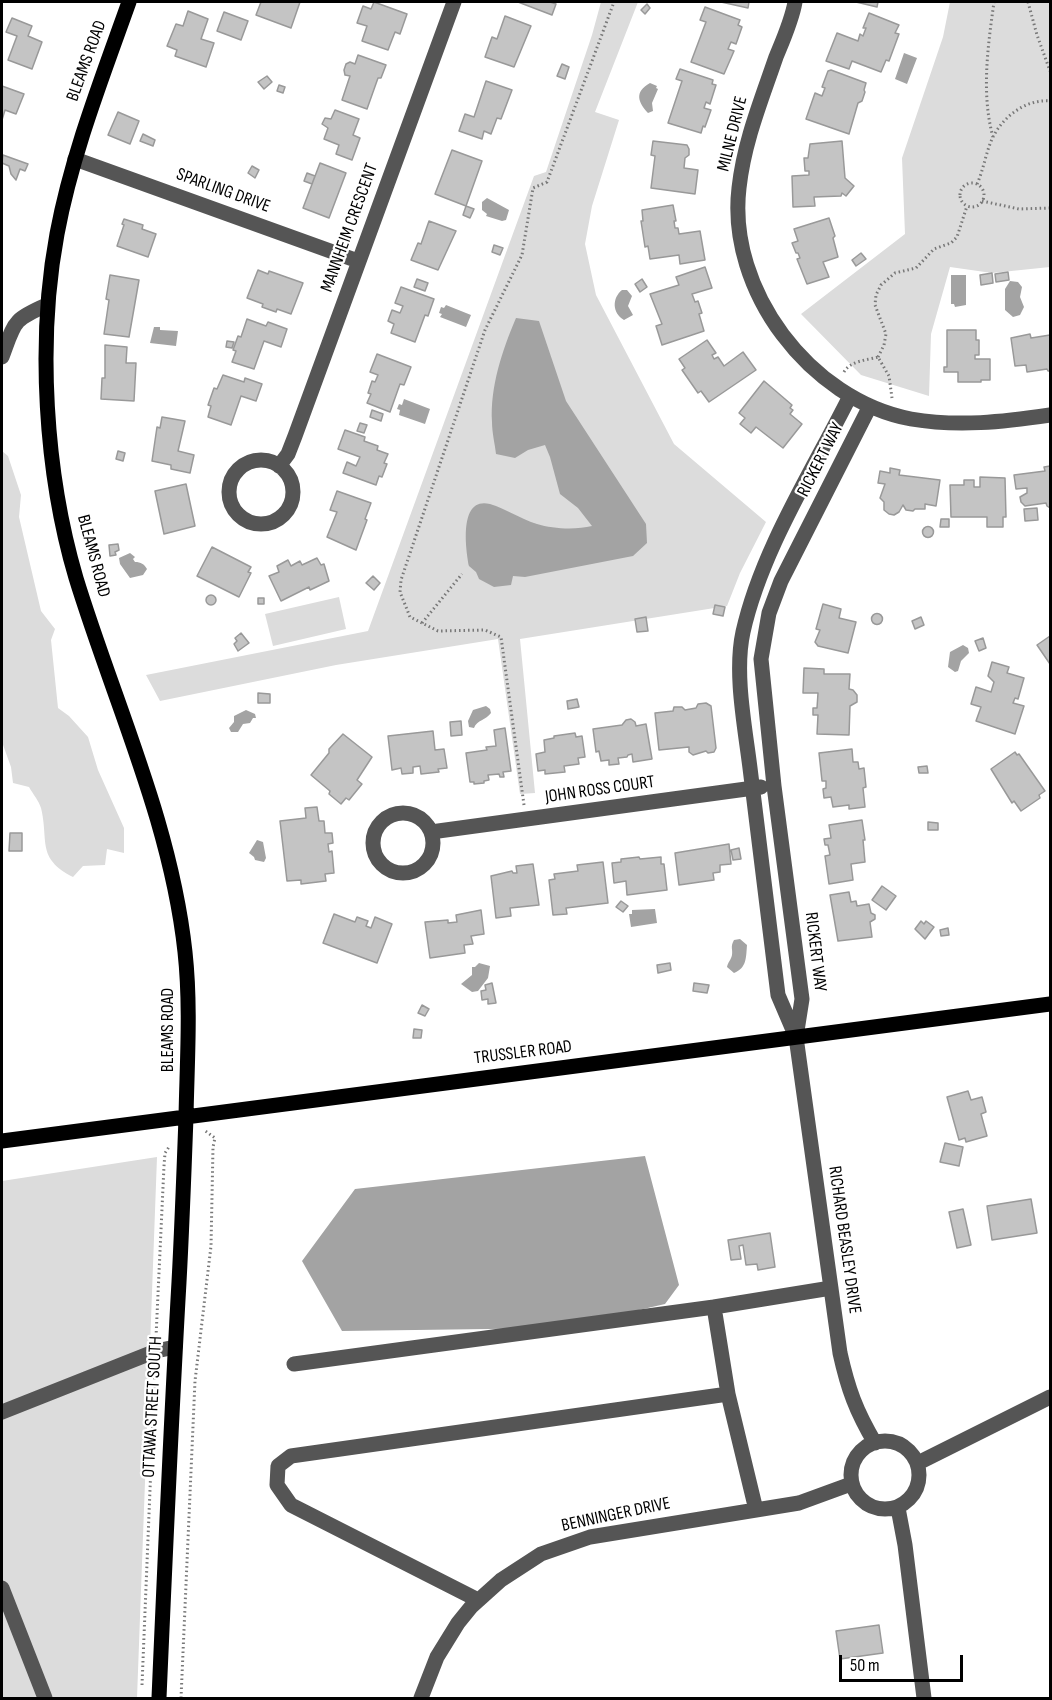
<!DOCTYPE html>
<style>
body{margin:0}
#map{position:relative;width:1052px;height:1700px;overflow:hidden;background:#fff;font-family:"Sofia Sans Condensed",sans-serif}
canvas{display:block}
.frame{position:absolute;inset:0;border:3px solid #000;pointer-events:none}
.scale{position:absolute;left:839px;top:1655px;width:124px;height:27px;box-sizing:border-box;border:3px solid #000;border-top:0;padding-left:8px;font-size:18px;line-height:21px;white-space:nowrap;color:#000;-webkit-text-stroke:4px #fff;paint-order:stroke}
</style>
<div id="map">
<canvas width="1052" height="1700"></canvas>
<div class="frame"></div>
<div class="scale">50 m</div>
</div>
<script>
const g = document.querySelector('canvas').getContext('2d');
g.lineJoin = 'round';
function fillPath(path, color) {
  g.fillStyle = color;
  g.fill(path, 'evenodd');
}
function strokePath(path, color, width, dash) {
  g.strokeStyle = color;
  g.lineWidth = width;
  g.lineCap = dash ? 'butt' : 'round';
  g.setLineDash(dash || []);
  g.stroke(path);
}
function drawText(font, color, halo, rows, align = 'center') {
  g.font = font + ' "Sofia Sans Condensed",sans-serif';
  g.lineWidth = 4.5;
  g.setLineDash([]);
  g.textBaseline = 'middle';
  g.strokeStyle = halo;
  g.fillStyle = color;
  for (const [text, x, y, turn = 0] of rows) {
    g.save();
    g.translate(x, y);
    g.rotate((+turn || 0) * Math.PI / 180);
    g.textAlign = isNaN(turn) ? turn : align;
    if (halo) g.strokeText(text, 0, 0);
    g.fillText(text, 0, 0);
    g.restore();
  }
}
const green = new Path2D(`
 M601,2H638L595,112L619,120L592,206L585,244L596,295L674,444L766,522L740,573L727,606L520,639L535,793L520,794L498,639L336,665L160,701L146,675L368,631L534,176L546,172L592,35Z
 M950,2H1050V267L992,273L950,267L931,334L929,396L861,375L801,314L905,234L902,158L943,37Z
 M2,451L8,456L21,495L19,517L41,611L55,629L51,640L58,708L69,716L88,737L98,770L124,828V853L107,849L105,865L83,866L73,877C36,858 49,841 41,808C39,801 33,794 29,787L13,783L11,767L2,742Z
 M339,597L346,629L273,646L265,614Z
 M157,1157L137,1698H2V1181Z`);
const water = new Path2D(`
 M904,53L917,58L907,84L895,79Z
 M650,83L657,86L656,88L658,89L652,103L653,111L648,113C638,102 634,92 650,83Z
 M487,198L509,210L506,220L502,221L486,216L487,214L482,210V202Z
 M951,275H966V305L955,307L954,304H951Z
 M1010,281L1018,282L1022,287L1020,297L1024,307L1020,315L1013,317L1005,310V289Z
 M622,290H627L632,296L628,306L633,315L624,320C612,313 612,298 622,290Z
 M446,305L471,315L466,327L440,317L442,314L439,313L441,307L444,308Z
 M516,318L539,321L566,401L646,524L647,543L633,556L525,577L513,576L511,585L494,587L479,579L476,572L469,566C466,550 458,496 490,504C506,509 521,519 537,524C553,529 576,530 592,526L578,508L560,494L550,457L545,445L528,450L515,458L496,454C495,444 492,433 492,422C490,387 502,351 516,318Z
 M154,327H160V330L178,331L176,346L150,343Z
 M404,399L430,409L425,424L399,415L400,410L397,409L399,404L402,405Z
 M130,553L135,557L133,559L135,562C141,562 144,564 147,569L143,575L130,578L120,564L119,558Z
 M963,645L968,648L969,653L961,661L958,671L955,672L948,667L950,652Z
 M486,706L490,709L491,713C486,720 477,720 474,728L469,727L468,721L473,710Z
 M246,710L255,714L256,718H253L250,723L243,724L238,732H231L229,728L234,722V716Z
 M257,840L263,842L266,858L264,862L255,860L254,857L249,853Z
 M655,909L657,923L631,927L629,914H632V910Z
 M740,939L747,945C746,957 747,968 734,973L727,967C728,962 731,960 732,955C733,949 730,947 734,940Z
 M479,963L490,966L488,978L478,991L472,992L461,984L472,975V967H475Z
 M645,1156L679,1285L665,1304L561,1328L342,1331L302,1261L355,1189Z`);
const building = new Path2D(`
 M261,2H300L291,28L256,15Z
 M374,2L407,14L400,34L395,32L388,50L362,41L367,26L357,23L363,6L371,9Z
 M518,2H550L556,4L552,15Z
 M721,2H749L748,8Z
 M856,2H878L877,7Z
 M647,4L650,8L645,14L641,10Z
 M705,7L740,20L738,25L742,27L736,44L731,42L728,49L734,51L724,74L691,62L706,22L700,20Z
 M188,11L208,19L201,39L214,43L206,67L175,56L177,50L167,46L176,24L183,26Z
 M224,12L248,21L241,40L217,31Z
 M869,13L899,25L895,33L899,34L889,61L886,60L881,72L852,61L849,69L826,61L837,33L858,41L860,34L863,36L866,28H863Z
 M505,16L531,26L514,67L485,57L492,37L497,39Z
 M12,18L32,26L28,36L42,42L32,69L8,60L17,36L6,32Z
 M358,55L386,65L381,78H378L367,109L342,100L350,76L345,75L344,70L346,64L350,62L355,64Z
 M562,64L569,67L565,79L557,76Z
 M680,69L713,80L712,84L716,85L710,104L706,102L704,108L711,110L705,127L703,126L701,133L668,123L682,81L676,79Z
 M831,70L866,83L864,90L865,92L862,101L858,103L849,134L806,119L815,93L822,96L825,88L822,87L828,71Z
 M267,76L272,82L264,89L258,82Z
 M486,81L512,90L501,119L497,118L491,134L484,131L482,139L459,131L465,114L474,117Z
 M279,85L285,87L283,93L277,91Z
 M2,86L24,94L16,114L5,110L2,120Z
 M335,110L359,119L353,135L360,138L352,160L336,154L339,145L324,139L328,128L322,124L325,118L331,119Z
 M118,112L139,121L130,144L108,135Z
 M143,134L155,140L153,146L140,141Z
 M653,141L687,145L689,149V155L685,158L684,168L698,170L695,194L651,188L655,156L651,155Z
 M842,141L845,178L854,186L846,196L842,193L841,196L814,197L815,206L793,207L792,176L809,175V171H805L804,158H808L810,144Z
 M452,150L482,161L466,206L435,194Z
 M3,155L28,164L25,171L20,169L16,180L11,174L9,166L2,163Z
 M320,163L346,173L329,218L303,208Z
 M252,166L259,170L255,178L248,173Z
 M307,173L315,176L312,184L304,181Z
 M673,205L676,221H674L675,228H678L679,234L700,231L705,260L680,264L679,255L650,259L648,246L645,247L641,221H643L642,210Z
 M466,206L474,209L470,218L463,215Z
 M829,218L835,236L833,238L838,257L823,262L829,277L807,284L797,259L800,258L798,253H796L792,243L798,241L794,229Z
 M124,219L143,225L142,229L156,234L148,257L117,246L124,225L122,224Z
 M429,221L456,231L438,270L411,260L418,243L421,244Z
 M494,245L503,248L500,255L492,252Z
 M861,253L866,259L856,266L852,260Z
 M705,267L712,288L692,294L695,302L698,301L702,313L699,314L704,331L662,345L656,326L662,324L650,294L679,285L676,277Z
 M258,270L268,274L269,271L303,283L291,314L277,309L276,312L262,307L263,304L247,298Z
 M1008,272L1009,280L996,282L995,274Z
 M992,273L993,283L981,285L980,275Z
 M110,275L139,280L129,337L104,334L109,300L106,299Z
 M417,279L428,283L425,291L414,287Z
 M642,279L647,287L640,292L635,284Z
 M401,287L434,299L428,316L425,315L415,342L391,333L394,324L388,321L392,310L400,313L403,306L395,303Z
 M247,319L266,326L268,322L287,329L281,347L264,341L254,369L232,362L236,351L233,350L238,336L241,337Z
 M947,330H976V340H979V355H975V359H990V380H981V382H958V372H944V367H947Z
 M1030,334L1031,338L1050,335V371H1048L1047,369L1027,372L1026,365L1015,366L1011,338Z
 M707,340L716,353L712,355L714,359L718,357L724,366L743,352L756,370L709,402L701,391L698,393L682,370L685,368L679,359Z
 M227,341L234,342L232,348L226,347Z
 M105,345L127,347L126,363H136L134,401L101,399L102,378H105Z
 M377,354L411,367L404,385L400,384L390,412L367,403L371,394L368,393L372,381L375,382L378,375L370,372Z
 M223,375L244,382L245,378L262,384L256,401L241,396L231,425L208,417L211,406L208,405L214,388L217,389Z
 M764,381L792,405L790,408L793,410L790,414L802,424L783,448L756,427L751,433L740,424L745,418L739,413Z
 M372,410L383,414L381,421L370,417Z
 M162,417L185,421L178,451L194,455L190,473L171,469V465L152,461L157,427L160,428Z
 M360,423L367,425L364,433L357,431Z
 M345,430L365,437L364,441L378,446L377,450L388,454L384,463L387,464L382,477L379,476L376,485L343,473L347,462L356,466L360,457L338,449Z
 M118,451L125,453L123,461L116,459Z
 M1050,466V508L1047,506L1046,503L1025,506L1021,502L1020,497L1027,493V488L1016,489L1014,475L1045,471L1044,467Z
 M890,468L900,470L899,475L940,480L936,506L925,504V509H915L913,511L906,510L903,505L899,512L894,515L889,514L884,510V502L880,498L885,484L878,483L880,471L890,473Z
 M980,477L1005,478L1006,517H1003V527H987V517H951L950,485H964V480H974V487H980Z
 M186,484L195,526L164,534L155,491Z
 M337,491L371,503L365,519L367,520L356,550L327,537L337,512L330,510Z
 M1037,508L1038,520L1025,521L1024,509Z
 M941,519H949V527H940Z
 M922.5 532a5.5 5.5 0 1 1 11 0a5.5 5.5 0 1 1-11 0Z
 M118,544L119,550L115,552L116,555L110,556L109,545Z
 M212,547L251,567L248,572L251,573L239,597L197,576Z
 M317,558L321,565L324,564L329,581L310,590L309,587L281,601L269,576L279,572L277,566L288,560L291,566L300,561L302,565Z
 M373,576L380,583L374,590L366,583Z
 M206 600a5 5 0 1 1 10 0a5 5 0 1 1-10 0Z
 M258,598H264V604H258Z
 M823,604L841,609L839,618L856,622L848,653L818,646L815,642L820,630L816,629Z
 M715,605L725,607L723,616L713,614Z
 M871.5 619a5.5 5.5 0 1 1 11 0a5.5 5.5 0 1 1-11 0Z
 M646,617L648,631L637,632L635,619Z
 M921,617L924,625L915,629L912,621Z
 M241,633L249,643L238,651L234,644L237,641L235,638Z
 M1050,636V664L1037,645Z
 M983,638L986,648L979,651L975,641Z
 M992,662L1009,667L1007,673L1024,678L1018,699L1015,698L1013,703L1024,706L1015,734L976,721L981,707L971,704L976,687L991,692L994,682L988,676Z
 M804,668L824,669V674H850L849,689L853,690L857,695V702L850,706L849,735L817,734L818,715H813V708H817L818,693H803Z
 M258,693L270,694V703H258Z
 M577,699L579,707L568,709L567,701Z
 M706,703L711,706L716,748L714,752L708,753L706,751L693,755L689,752V747L659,750L655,713L673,711L674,707H682L685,710L696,708L698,704Z
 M631,719L635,722L636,726L646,724L652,759L633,762L632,754L628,755L627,757L618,758L619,764L609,765V760L601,761L599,751L596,752L593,729L622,725L626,720Z
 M461,721L462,735L451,736L450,722Z
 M505,728L511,771L503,772L504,777H500L499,774L488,775L489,780L484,781V783L474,784V782H470L466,753L487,750L486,747L496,746L494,730Z
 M433,731L435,750L444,749L447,768L438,769L439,772L421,774L420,766L413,767V773L402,774L401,768L392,770L388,736Z
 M575,733L576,737L582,736L585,757L578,758L579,764L564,766L565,772L545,774V770L538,771L536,754L545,752L544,740L554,738V736Z
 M343,734L372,757L357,780L362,784L349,800L346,798L341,804L329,794L330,791L311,775L329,753V749Z
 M852,749L853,762H858L859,769L864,768L866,787L863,788L865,807L849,809V805L833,807L831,797L824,798L823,789L826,788V781H822L819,753Z
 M1015,752L1017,755L1019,754L1045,791L1039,795L1040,798L1021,811L1014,801L1012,803L991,769Z
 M927,766L928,773H919L918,767Z
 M317,807L319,821H324L325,833H332L333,843L328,844L329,852L332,851L334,873L325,874L326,881L301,884V880L287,881L280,821L306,818L305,808Z
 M862,820L865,840H863L865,862L851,864L853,880L829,884L825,856L830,855L828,845H825L824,839L831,838L829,825Z
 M928,822L938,823V830H928Z
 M10,833H22V851H9Z
 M729,844L731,864L720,865V872L713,873L714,880L679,885L675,853Z
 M739,848L741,859L733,860L731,850Z
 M639,857L640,859L661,857V864H664L667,890L627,895L626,881L614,883L612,863L621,862V859Z
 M603,862L608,903L566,908L567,914L553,915L549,880L555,879L554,874L578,871L577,865Z
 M533,864L539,905L510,908L511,916L496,918L491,876L512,871L513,873H517L516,866Z
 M882,886L896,896L886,910L872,900Z
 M849,892L851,902L856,901L857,906L869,904L871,913L875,915V919L870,922L872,937L838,941L830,895Z
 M621,901L628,906L623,912L616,907Z
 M481,910L484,934L471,936L473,944L464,945L465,953L430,958L425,922L448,920V923L457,922L456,915Z
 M334,914L355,922L357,917L368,921L366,926L371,928L375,917L392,924L377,963L323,943Z
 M921,921L924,924L926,921L934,927L925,939L915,929Z
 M948,928L949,935L941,936L940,930Z
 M670,963L671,970L658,973L657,965Z
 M492,983L496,1003L488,1004V999L482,1000L481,991L486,990L485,985Z
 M694,983L709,985L707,993L693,991Z
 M422,1005L429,1009L425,1016L418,1013Z
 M414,1029L422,1030L421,1038H413Z
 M968,1091L971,1100L982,1097L986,1112L981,1114L987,1136L966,1142L965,1138L959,1140L947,1097Z
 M945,1143L963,1147L959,1166L940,1162Z
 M1031,1199L1037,1233L992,1240L987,1206Z
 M963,1209L971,1245L957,1248L949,1212Z
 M770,1233L775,1267L758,1270L757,1264L746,1265L743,1245L739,1246L741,1259L731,1260L728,1240Z
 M879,1625L883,1653L840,1659L836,1631Z`);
const path = new Path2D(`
 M1028,2L1037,35L1050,71
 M993,137C981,94 988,45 994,2
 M960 195a12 12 0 1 1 24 0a12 12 0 1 1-24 0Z
 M977,184C984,169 986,150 994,135C1005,115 1027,99 1050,101
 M982,201L1019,209L1050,208
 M878,357L884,345L886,334L875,305L876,295L881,285L895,273L916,268L934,249L951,243L957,237L967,206
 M844,372C850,361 867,360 878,357L889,376L892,398
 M422,623L462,574
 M524,805L501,637L485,630L438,631L410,617L400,592L401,580L485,330L522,255L533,188L547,182L614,2
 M156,1337L164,1166L165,1153L169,1147
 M142,1685L155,1368
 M181,1698L195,1381L211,1246L213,1147L215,1138L204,1130`);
const minor = new Path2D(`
 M795,2C792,20 783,40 776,57C761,101 744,142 739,188C727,290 810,400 911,419C958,427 1003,422 1050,415
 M75,159L358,261
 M2,357C15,322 12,320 47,305
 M850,396C813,470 761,551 743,632C734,673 745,727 750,768C759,844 769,919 778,995L796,1037L840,1353C848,1389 856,1411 875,1443
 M229 492a32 32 0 1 1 64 0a32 32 0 1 1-64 0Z
 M279,466L288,454L295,436L454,2
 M373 843a30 30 0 1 1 60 0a30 30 0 1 1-60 0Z
 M431,832L761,787
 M796,1037L802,999L774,786L761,659L769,613L781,581L870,406
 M294,1364L714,1307
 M728,1394L714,1307L831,1288
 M2,1412L156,1351L175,1347
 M851 1475a34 34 0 1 1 68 0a34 34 0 1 1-68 0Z
 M918,1463L1050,1397
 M898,1508L905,1545L924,1698
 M2,1588L45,1698
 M478,1600L291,1505L277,1485L278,1466L291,1456L728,1394L756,1510
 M421,1698L437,1657L458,1623L471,1607L501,1580L541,1554L590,1537L799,1503L851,1484`);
const major = new Path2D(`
 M129,2C102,78 72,154 57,234C37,341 45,473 76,578C114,702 171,822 185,952C191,1007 187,1062 186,1117C184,1172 182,1227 179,1282C171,1421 165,1560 159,1698
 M2,1141L1050,1004`);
const streetNames = [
 ["BLEAMS ROAD",87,61,-70],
 ["MILNE DRIVE",733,134,-76],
 ["SPARLING DRIVE",223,191,20],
 ["MANNHEIM CRESCENT",350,228,-70],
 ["RICKERT WAY",821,460,-63],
 ["BLEAMS ROAD",93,556,75],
 ["JOHN ROSS COURT",600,790,-8],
 ["RICKERT WAY",815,952,83],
 ["BLEAMS ROAD",168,1030,-90],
 ["TRUSSLER ROAD",523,1053,-7],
 ["RICHARD BEASLEY DRIVE",844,1240,82],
 ["OTTAWA STREET SOUTH",153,1407,-87],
 ["BENNINGER DRIVE",616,1515,-12]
];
fillPath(green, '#dcdcdc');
fillPath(water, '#a3a3a3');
fillPath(building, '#c4c4c4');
strokePath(building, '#999', 1.5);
strokePath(path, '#777', 3, [1.5, 3]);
strokePath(minor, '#555', 15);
strokePath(major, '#000', 15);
drawText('18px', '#000', '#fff', streetNames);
</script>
